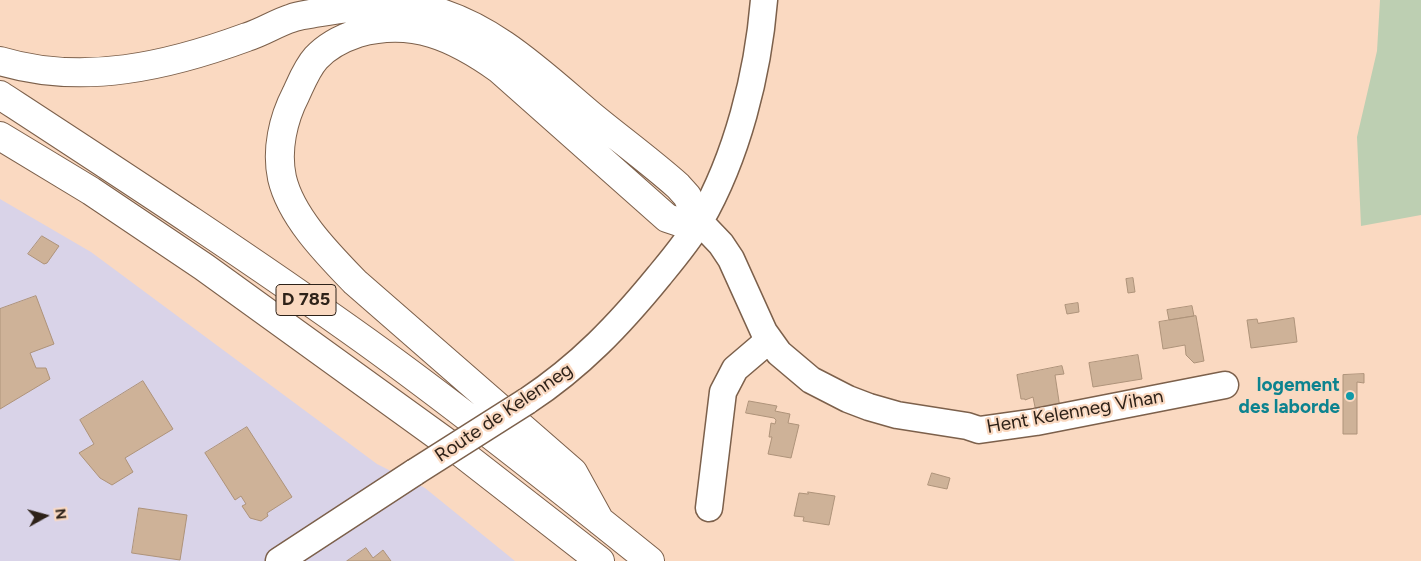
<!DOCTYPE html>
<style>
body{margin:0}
#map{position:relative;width:1421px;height:561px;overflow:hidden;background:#fad9c1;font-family:Figtree,sans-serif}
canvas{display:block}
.north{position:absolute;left:20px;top:491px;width:50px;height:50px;-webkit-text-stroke:4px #fad9c1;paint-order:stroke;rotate:83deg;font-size:14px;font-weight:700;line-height:20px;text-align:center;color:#2e2219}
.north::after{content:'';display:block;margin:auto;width:18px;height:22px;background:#2e2219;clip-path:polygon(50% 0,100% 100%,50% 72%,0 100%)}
</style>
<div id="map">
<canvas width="1421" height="561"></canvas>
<div class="north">N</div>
</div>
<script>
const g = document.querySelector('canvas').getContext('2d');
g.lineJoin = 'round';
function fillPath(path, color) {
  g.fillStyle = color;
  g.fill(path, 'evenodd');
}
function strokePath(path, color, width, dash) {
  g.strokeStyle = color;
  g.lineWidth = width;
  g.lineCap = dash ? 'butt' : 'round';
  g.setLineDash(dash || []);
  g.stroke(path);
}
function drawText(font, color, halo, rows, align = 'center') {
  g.font = font + ' Figtree,sans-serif';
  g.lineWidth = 4.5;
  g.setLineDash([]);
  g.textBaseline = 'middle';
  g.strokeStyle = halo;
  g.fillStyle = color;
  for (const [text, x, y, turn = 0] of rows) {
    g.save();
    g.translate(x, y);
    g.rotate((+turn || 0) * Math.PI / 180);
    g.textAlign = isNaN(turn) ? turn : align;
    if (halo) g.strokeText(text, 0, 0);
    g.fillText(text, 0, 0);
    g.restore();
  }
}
const commercial = new Path2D(`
 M0,199L91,252L377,464L425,488L515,561H0Z`);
const green = new Path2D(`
 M1380,0H1421V215L1361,226L1357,137L1377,51Z`);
const building = new Path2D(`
 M42,236L59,246L47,263L44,264L28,254Z
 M1133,278L1135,292L1128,293L1126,279Z
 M36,296L54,344L30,353L36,368H46L50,379L0,409V309Z
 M1078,303L1079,312L1067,314L1065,305Z
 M1192,306L1194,316L1169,320L1167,310Z
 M1196,316L1204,361L1194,363L1186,355L1185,345L1163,349L1159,322Z
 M1294,318L1297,342L1251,348L1247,320L1257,319L1258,323Z
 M1138,355L1142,379L1093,387L1089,363Z
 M1062,366L1064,374L1055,375L1060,408L1036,412L1033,397L1025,400V399H1021L1017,375Z
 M1364,374V383L1357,382V434H1343V375Z
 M143,381L173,429L125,458L133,472L112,485L100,478L79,453L94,444L80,420Z
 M749,401L777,406L775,411L790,414L788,423L799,425L791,458L768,454L772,437H769L771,423L775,424L776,420L774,418L746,413Z
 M247,427L292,497L267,513L268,516L261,521L250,518L242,506L246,504L241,496L235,500L205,453Z
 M932,473L950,478L947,489L928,485Z
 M808,492L835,496L829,525L803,521L804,517L794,516L799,493L808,494Z
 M139,508L187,515L180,560L132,553Z
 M366,548L373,558L383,550L391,561H347Z`);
const minor = new Path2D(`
 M700,222L721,244L731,259L764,332L779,353L811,380L848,399L869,407L897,415L967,426L979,430L1036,422L1225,385
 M527,401C580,366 619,325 659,276C673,259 689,240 700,221C737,157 758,74 764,0
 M709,508L723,392L735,369L769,340
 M279,561L415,472`);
const highway = new Path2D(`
 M0,61C83,86 168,66 247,37C263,32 276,23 292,18C299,15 307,15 315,13C351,7 390,1 427,9C493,25 543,75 593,117C621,140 651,162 678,186L687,196L700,222L685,224L667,218L499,69C454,37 413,18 358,33C343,38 327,46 316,58C307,68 302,81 296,94C283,119 276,150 282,178C291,217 328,254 355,282L573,472L600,521
 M0,95C124,176 247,256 367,342C464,412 557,486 650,561
 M0,136L91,191L204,267L460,452L600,561`);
const minorBridge = new Path2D(`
 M415,472L527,401`);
const markers = [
 [1350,396,5,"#0f9aa8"]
];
const shields = [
 [306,300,60]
];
const shieldNames = [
 ["D 785",306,300]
];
const cultureNames = [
 ["logement",1340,385],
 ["des laborde",1340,407]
];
const streetNames = [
 ["Hent Kelenneg Vihan",1075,412,-10],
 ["Route de Kelenneg",504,413,-34]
];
fillPath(commercial, '#d9d3e8');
fillPath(green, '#bdcfb2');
fillPath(building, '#ceb298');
strokePath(building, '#ae937a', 1);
strokePath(minor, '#7c604b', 29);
strokePath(highway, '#7c604b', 30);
strokePath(minor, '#fff', 26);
strokePath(highway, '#fff', 28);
strokePath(minorBridge, '#7c604b', 29, []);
strokePath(minorBridge, '#fff', 26);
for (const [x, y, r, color] of markers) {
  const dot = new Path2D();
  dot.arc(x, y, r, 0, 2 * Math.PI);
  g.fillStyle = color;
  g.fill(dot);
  strokePath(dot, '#fad9c1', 2);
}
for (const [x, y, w] of shields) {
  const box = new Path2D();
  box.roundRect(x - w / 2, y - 15.5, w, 31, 4);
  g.fillStyle = '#fad9c1';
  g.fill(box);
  strokePath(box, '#2e2219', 1);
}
drawText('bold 18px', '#2e2219', null, shieldNames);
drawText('bold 19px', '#0d838f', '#fad9c1', cultureNames, 'right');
drawText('19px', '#2e2219', '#fad9c1', streetNames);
</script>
